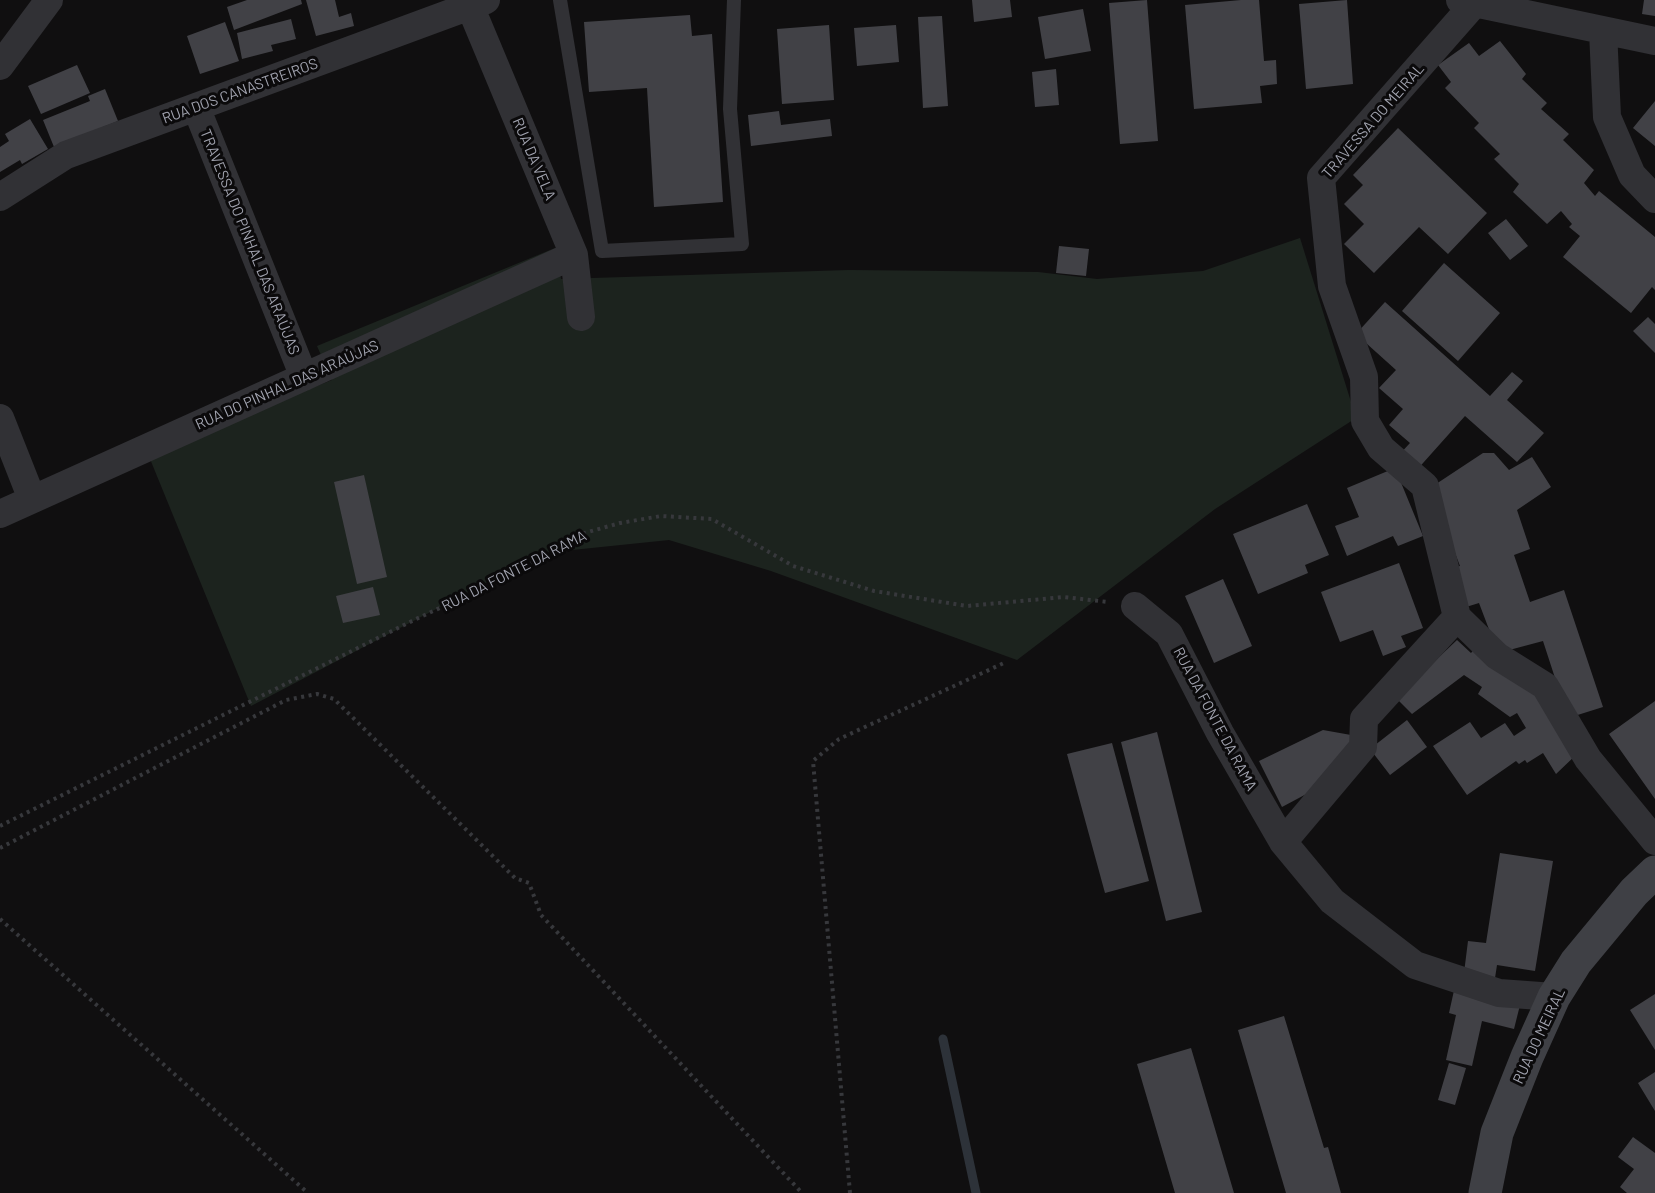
<!DOCTYPE html>
<meta charset="utf-8">
<style>
body{margin:0}
canvas{display:block;background:#100f10}
</style>
<canvas width="1655" height="1193"></canvas>
<script>
const g = document.querySelector('canvas').getContext('2d');
g.lineJoin = 'round';
function fillPath(path, color) {
  g.fillStyle = color;
  g.fill(path, 'evenodd');
}
function strokePath(path, color, width, dash) {
  g.strokeStyle = color;
  g.lineWidth = width;
  g.lineCap = dash ? 'butt' : 'round';
  g.setLineDash(dash || []);
  g.stroke(path);
}
function drawText(font, color, halo, rows, align = 'center') {
  g.font = font + ' Barlow,sans-serif';
  g.lineWidth = 6;
  g.setLineDash([]);
  g.textBaseline = 'middle';
  g.strokeStyle = halo;
  g.fillStyle = color;
  for (const [text, x, y, turn = 0] of rows) {
    g.save();
    g.translate(x, y);
    g.rotate((+turn || 0) * Math.PI / 180);
    g.textAlign = isNaN(turn) ? turn : align;
    if (halo) g.strokeText(text, 0, 0);
    g.fillText(text, 0, 0);
    g.restore();
  }
}
const green = new Path2D(`
 M1300,238L1356,418L1215,509L1017,660L771,571L669,540L543,553L251,706L148,454L332,380L317,346L555,248L561,279L849,270L1038,272L1097,279L1203,271Z`);
const stream = new Path2D(`
 M943,1039L976,1193`);
const building = new Path2D(`
 M247,0H301L302,4L234,30L227,7Z
 M306,0H335L339,17L351,13L354,26L316,36Z
 M972,0H1010L1012,17L974,22Z
 M1147,0L1158,141L1120,144L1109,3Z
 M1241,0H1259L1264,61L1276,60L1277,84L1260,86L1262,103L1194,109L1185,5Z
 M1347,0L1353,84L1306,89L1299,4Z
 M1644,0H1655V16L1642,14Z
 M1083,9L1091,51L1045,59L1038,17Z
 M690,15L692,36L712,34L723,202L654,207L647,88L589,92L584,22Z
 M942,16L948,106L923,108L918,17Z
 M291,19L296,39L271,45L273,51L242,59L237,33Z
 M225,22L239,61L200,74L187,36Z
 M829,25L834,100L782,104L777,29Z
 M896,25L899,62L857,66L854,28Z
 M1500,41L1526,74L1522,79L1547,103L1541,109L1569,134L1563,140L1594,170L1584,183L1595,196L1599,191L1655,237V290L1652,287L1631,313L1563,257L1580,236L1569,227L1572,224L1561,211L1547,224L1513,192L1519,184L1494,159L1500,154L1474,128L1479,123L1445,88L1451,82L1438,65L1469,43L1479,56Z
 M77,65L90,93L41,114L28,86Z
 M1056,69L1059,105L1035,107L1032,72Z
 M105,89L118,121L54,147L43,120L90,101L88,96Z
 M1655,101V146L1633,128Z
 M779,111L781,125L830,119L832,136L751,146L748,115Z
 M30,119L48,149L22,164L20,160L0,172V147L9,141L5,134Z
 M1398,128L1487,213L1448,254L1419,227L1374,273L1344,244L1364,224L1344,204L1363,185L1353,175Z
 M1506,219L1528,246L1510,260L1488,233Z
 M1059,246L1089,249L1086,276L1056,273Z
 M1444,263L1500,313L1458,361L1402,311Z
 M1385,302L1490,396L1512,372L1523,381L1507,400L1544,433L1517,462L1465,416L1415,472L1397,457L1410,443L1389,425L1403,409L1379,388L1396,370L1356,334Z
 M1648,317L1655,324V353L1633,331Z
 M1483,453H1494L1509,470L1532,457L1551,487L1517,510L1530,549L1514,555L1530,602L1564,590L1603,707L1568,718L1543,641L1498,653L1479,603L1466,607L1456,567L1460,566L1430,488Z
 M1395,468L1423,536L1398,546L1393,536L1347,556L1335,526L1359,517L1347,488Z
 M364,475L387,577L357,584L334,482Z
 M1307,504L1329,555L1305,565L1308,573L1258,594L1233,534Z
 M1399,563L1423,628L1401,636L1406,647L1383,656L1373,630L1340,642L1321,592Z
 M1223,579L1252,646L1214,663L1185,596Z
 M373,587L380,615L343,623L336,596Z
 M1457,640L1471,653L1477,646L1541,693L1578,753L1556,774L1543,753L1527,763L1525,760L1519,764L1516,761L1467,795L1433,746L1470,722L1481,738L1505,723L1514,736L1526,728L1517,713L1510,717L1478,694L1482,687L1464,675L1412,714L1396,698Z
 M1655,701V799L1609,734Z
 M1407,720L1427,747L1390,775L1370,749Z
 M1323,730L1351,735L1350,753L1327,783L1282,807L1259,761Z
 M1157,732L1202,912L1166,921L1121,742Z
 M1112,743L1149,881L1105,893L1067,754Z
 M1500,853L1553,861L1535,971L1497,965L1495,978L1464,973L1468,941L1486,943Z
 M1455,986L1521,1001L1514,1029L1482,1021L1472,1066L1446,1060L1456,1015L1449,1013Z
 M1655,994V1050L1630,1010Z
 M1284,1016L1324,1148L1328,1147L1341,1193H1286L1238,1030Z
 M1191,1048L1234,1193H1175L1137,1064Z
 M1449,1063L1466,1068L1455,1105L1438,1100Z
 M1655,1072V1111L1638,1083Z
 M1633,1137L1655,1153V1193H1627L1620,1187L1634,1169L1618,1157Z`);
const path = new Path2D(`
 M0,826L416,619L511,575L581,534L620,523L661,516L712,519L793,566L874,591L967,606L1064,597L1108,602
 M0,848L286,700L317,694L334,699L515,878L529,883L541,915L802,1193
 M0,919L308,1193
 M850,1193L813,761L839,739L1004,663`);
const lane = new Path2D(`
 M560,0L602,251L742,244L730,109L734,0`);
const street = new Path2D(`
 M1460,0L1655,41
 M470,6L574,255L581,317
 M1603,31L1607,117L1632,175L1655,199
 M0,66L49,0
 M196,107L304,377
 M0,197L66,155L486,0
 M0,418L32,499
 M0,514L574,255
 M1135,606L1169,634L1220,733L1283,842L1332,901L1415,965L1499,993L1554,997
 M1457,617L1497,656L1545,686L1588,759L1655,841
 M1283,842L1363,747L1364,719L1457,617L1425,486L1381,448L1365,421L1364,377L1332,286L1321,178L1474,4`);
const secondary = new Path2D(`
 M1485,1193L1497,1133L1527,1057L1554,997L1576,962L1634,892L1655,872`);
const streetNames = [
 ["RUA DOS CANASTREIROS",240,91,-20],
 ["TRAVESSA DO MEIRAL",1373,121,-49],
 ["RUA DA VELA",534,159,67],
 ["TRAVESSA DO PINHAL DAS ARAÚJAS",250,242,68],
 ["RUA DO PINHAL DAS ARAÚJAS",287,385,-24],
 ["RUA DA FONTE DA RAMA",514,571,-27],
 ["RUA DA FONTE DA RAMA",1215,719,62],
 ["RUA DO MEIRAL",1539,1036,-65]
];
fillPath(green, '#1c231e');
strokePath(stream, '#2d3239', 9);
fillPath(building, '#414146');
strokePath(path, '#37383c', 4, [3, 4.5]);
strokePath(lane, '#313135', 14);
strokePath(street, '#313135', 28);
strokePath(secondary, '#3f4045', 33);
drawText('15px', '#a2a4b0', '#0b0a0b', streetNames);
</script>
